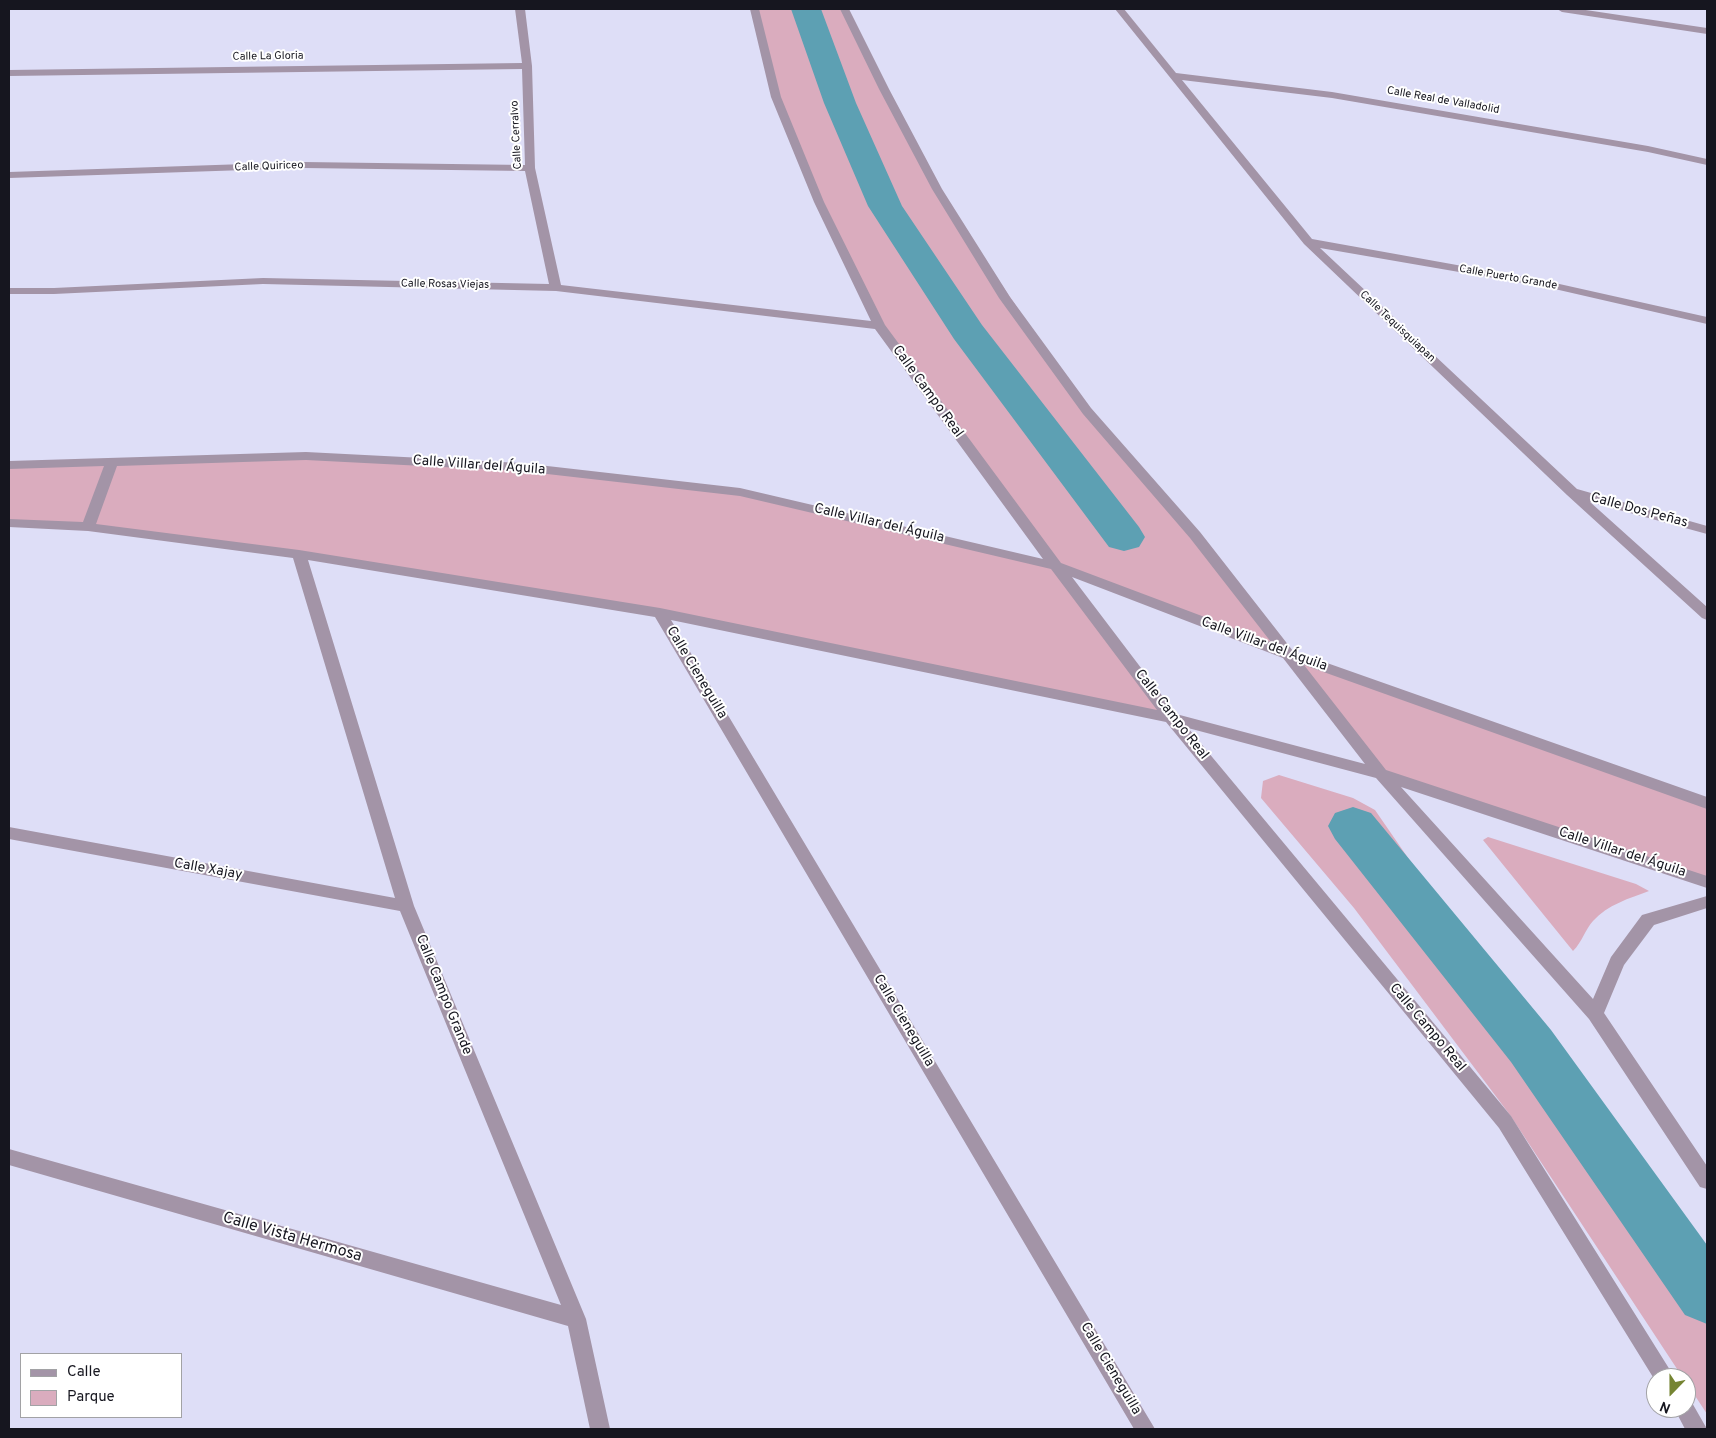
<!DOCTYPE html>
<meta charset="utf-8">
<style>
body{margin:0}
#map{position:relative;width:1716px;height:1438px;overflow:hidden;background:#dedef7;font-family:Overpass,sans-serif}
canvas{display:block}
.frame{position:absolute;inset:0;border:10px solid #16161f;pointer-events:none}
.legend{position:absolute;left:20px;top:1353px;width:162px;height:65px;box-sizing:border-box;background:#fff;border:1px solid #a2a2a5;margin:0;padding:6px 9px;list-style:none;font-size:15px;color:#16161f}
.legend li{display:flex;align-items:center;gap:10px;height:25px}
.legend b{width:25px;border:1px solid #a2a2a5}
.north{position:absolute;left:1646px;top:1368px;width:50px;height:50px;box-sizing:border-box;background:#fff;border:1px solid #a2a2a5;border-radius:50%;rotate:202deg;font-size:14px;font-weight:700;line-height:20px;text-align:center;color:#16161f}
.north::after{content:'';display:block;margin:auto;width:18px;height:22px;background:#758432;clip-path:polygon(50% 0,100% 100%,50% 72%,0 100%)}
</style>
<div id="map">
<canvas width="1716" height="1438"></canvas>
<div class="frame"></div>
<ul class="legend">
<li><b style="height:6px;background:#a394a7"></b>Calle</li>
<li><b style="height:14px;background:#daacbe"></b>Parque</li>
</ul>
<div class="north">N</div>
</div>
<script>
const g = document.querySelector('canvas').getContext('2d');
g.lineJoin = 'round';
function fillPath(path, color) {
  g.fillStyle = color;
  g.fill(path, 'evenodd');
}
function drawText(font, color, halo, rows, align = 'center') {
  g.font = font + ' Overpass,sans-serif';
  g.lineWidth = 4;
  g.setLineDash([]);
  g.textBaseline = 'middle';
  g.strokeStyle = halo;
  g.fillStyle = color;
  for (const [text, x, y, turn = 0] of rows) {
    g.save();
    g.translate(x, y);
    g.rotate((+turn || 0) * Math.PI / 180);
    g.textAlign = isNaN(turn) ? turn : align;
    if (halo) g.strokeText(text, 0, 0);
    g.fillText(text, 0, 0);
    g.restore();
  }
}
const green = new Path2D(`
 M755,9H845L884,89L937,189L1087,411L1290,655L1707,803V882L1381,774L1290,655L1057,567L1171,718L660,613L299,554L88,527L9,523V465L306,456L521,467L740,492L1055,566L879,326L776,97Z
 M1279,775L1353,798L1375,810L1435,897L1707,1261V1414L1686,1382V1378H1683L1510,1115L1354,908L1261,798L1263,781Z
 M1488,837L1636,884L1649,891C1630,898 1607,905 1593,921C1586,928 1582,942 1573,951L1483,840Z`);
const canal = new Path2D(`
 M791,9H821L856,103L902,206L982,325L1139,527L1145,537L1139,547L1124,551L1109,547L954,339L868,206L824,103Z
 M1353,807L1371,813L1551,1030L1707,1245V1324L1685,1315L1511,1062L1335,839L1328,826L1335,813Z`);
const minor = new Path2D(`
 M515,9H525L532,66L535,168L561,285L871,321L814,202L771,97L750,9H759L781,97L824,202L885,325L1061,563L1271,642L1190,538L1083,414L999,298L932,189L879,89L840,9H849L889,89L942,189L1010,297L1091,408L1200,532L1293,651L1707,797V809L1304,665L1386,770L1707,876V888L1401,787L1593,999L1611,957L1642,915L1707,896V908L1654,925L1624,965L1604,1013L1707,1166V1189L1700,1187L1589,1019L1376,778L1188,728L1511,1116L1675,1378H1656V1382L1499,1128L1166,722L671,620L1155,1429H1134L655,617L308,560L414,906L586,1319L610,1429H590L568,1326L9,1165V1149L561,1305L400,911L9,839V827L395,898L293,558L88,531L9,527V519L83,522L104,466L9,469V461L306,452L521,463L740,488L1043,559L875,329L556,291L263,284L54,294H9V288H54L263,278L549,284L525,171L304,168L9,178V172L304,162L525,165L522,69L9,76V70L522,63ZM306,460L521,471L740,496L1051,569L1157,710L660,608L299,550L96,524L117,466ZM1072,577L1283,658L1365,764L1176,714Z
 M1115,9H1124L1176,73L1332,92L1648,146L1707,159V165L1648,152L1332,98L1182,80L1312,239L1546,281L1707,317V324L1546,287L1320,248L1577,489L1707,526V534L1590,502L1707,607V620L1702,618L1567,495L1304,244Z
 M1557,9H1579L1707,28V34L1562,12Z
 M1686,1399L1691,1401L1707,1429H1685L1674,1408H1686Z`);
const farStreetnames = [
 ["Calle La Gloria",268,57,-1],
 ["Calle Real de Valladolid",1443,101,10],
 ["Calle Cerralvo",517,135,-93],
 ["Calle Quiriceo",269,167,-2],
 ["Calle Puerto Grande",1508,278,10],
 ["Calle Rosas Viejas",445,285,1],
 ["Calle Tequisquiapan",1397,327,43]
];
const streetNames = [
 ["Calle Campo Real",927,392,54],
 ["Calle Villar del Águila",479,466,4],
 ["Calle Dos Peñas",1639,511,15],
 ["Calle Villar del Águila",879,524,13],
 ["Calle Villar del Águila",1264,645,20],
 ["Calle Cieneguilla",696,673,59],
 ["Calle Campo Real",1171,715,52],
 ["Calle Villar del Águila",1622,853,18],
 ["Calle Xajay",208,870,10],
 ["Calle Campo Grande",443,995,68],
 ["Calle Cieneguilla",903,1021,59],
 ["Calle Campo Real",1427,1028,50],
 ["Calle Cieneguilla",1110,1369,59]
];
const nearStreetnames = [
 ["Calle Vista Hermosa",292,1238,16]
];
fillPath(green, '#daacbe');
fillPath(canal, '#5da0b3');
fillPath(minor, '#a394a7');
drawText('11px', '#16161f', '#fff', farStreetnames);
drawText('14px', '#16161f', '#fff', streetNames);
drawText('16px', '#16161f', '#fff', nearStreetnames);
</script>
